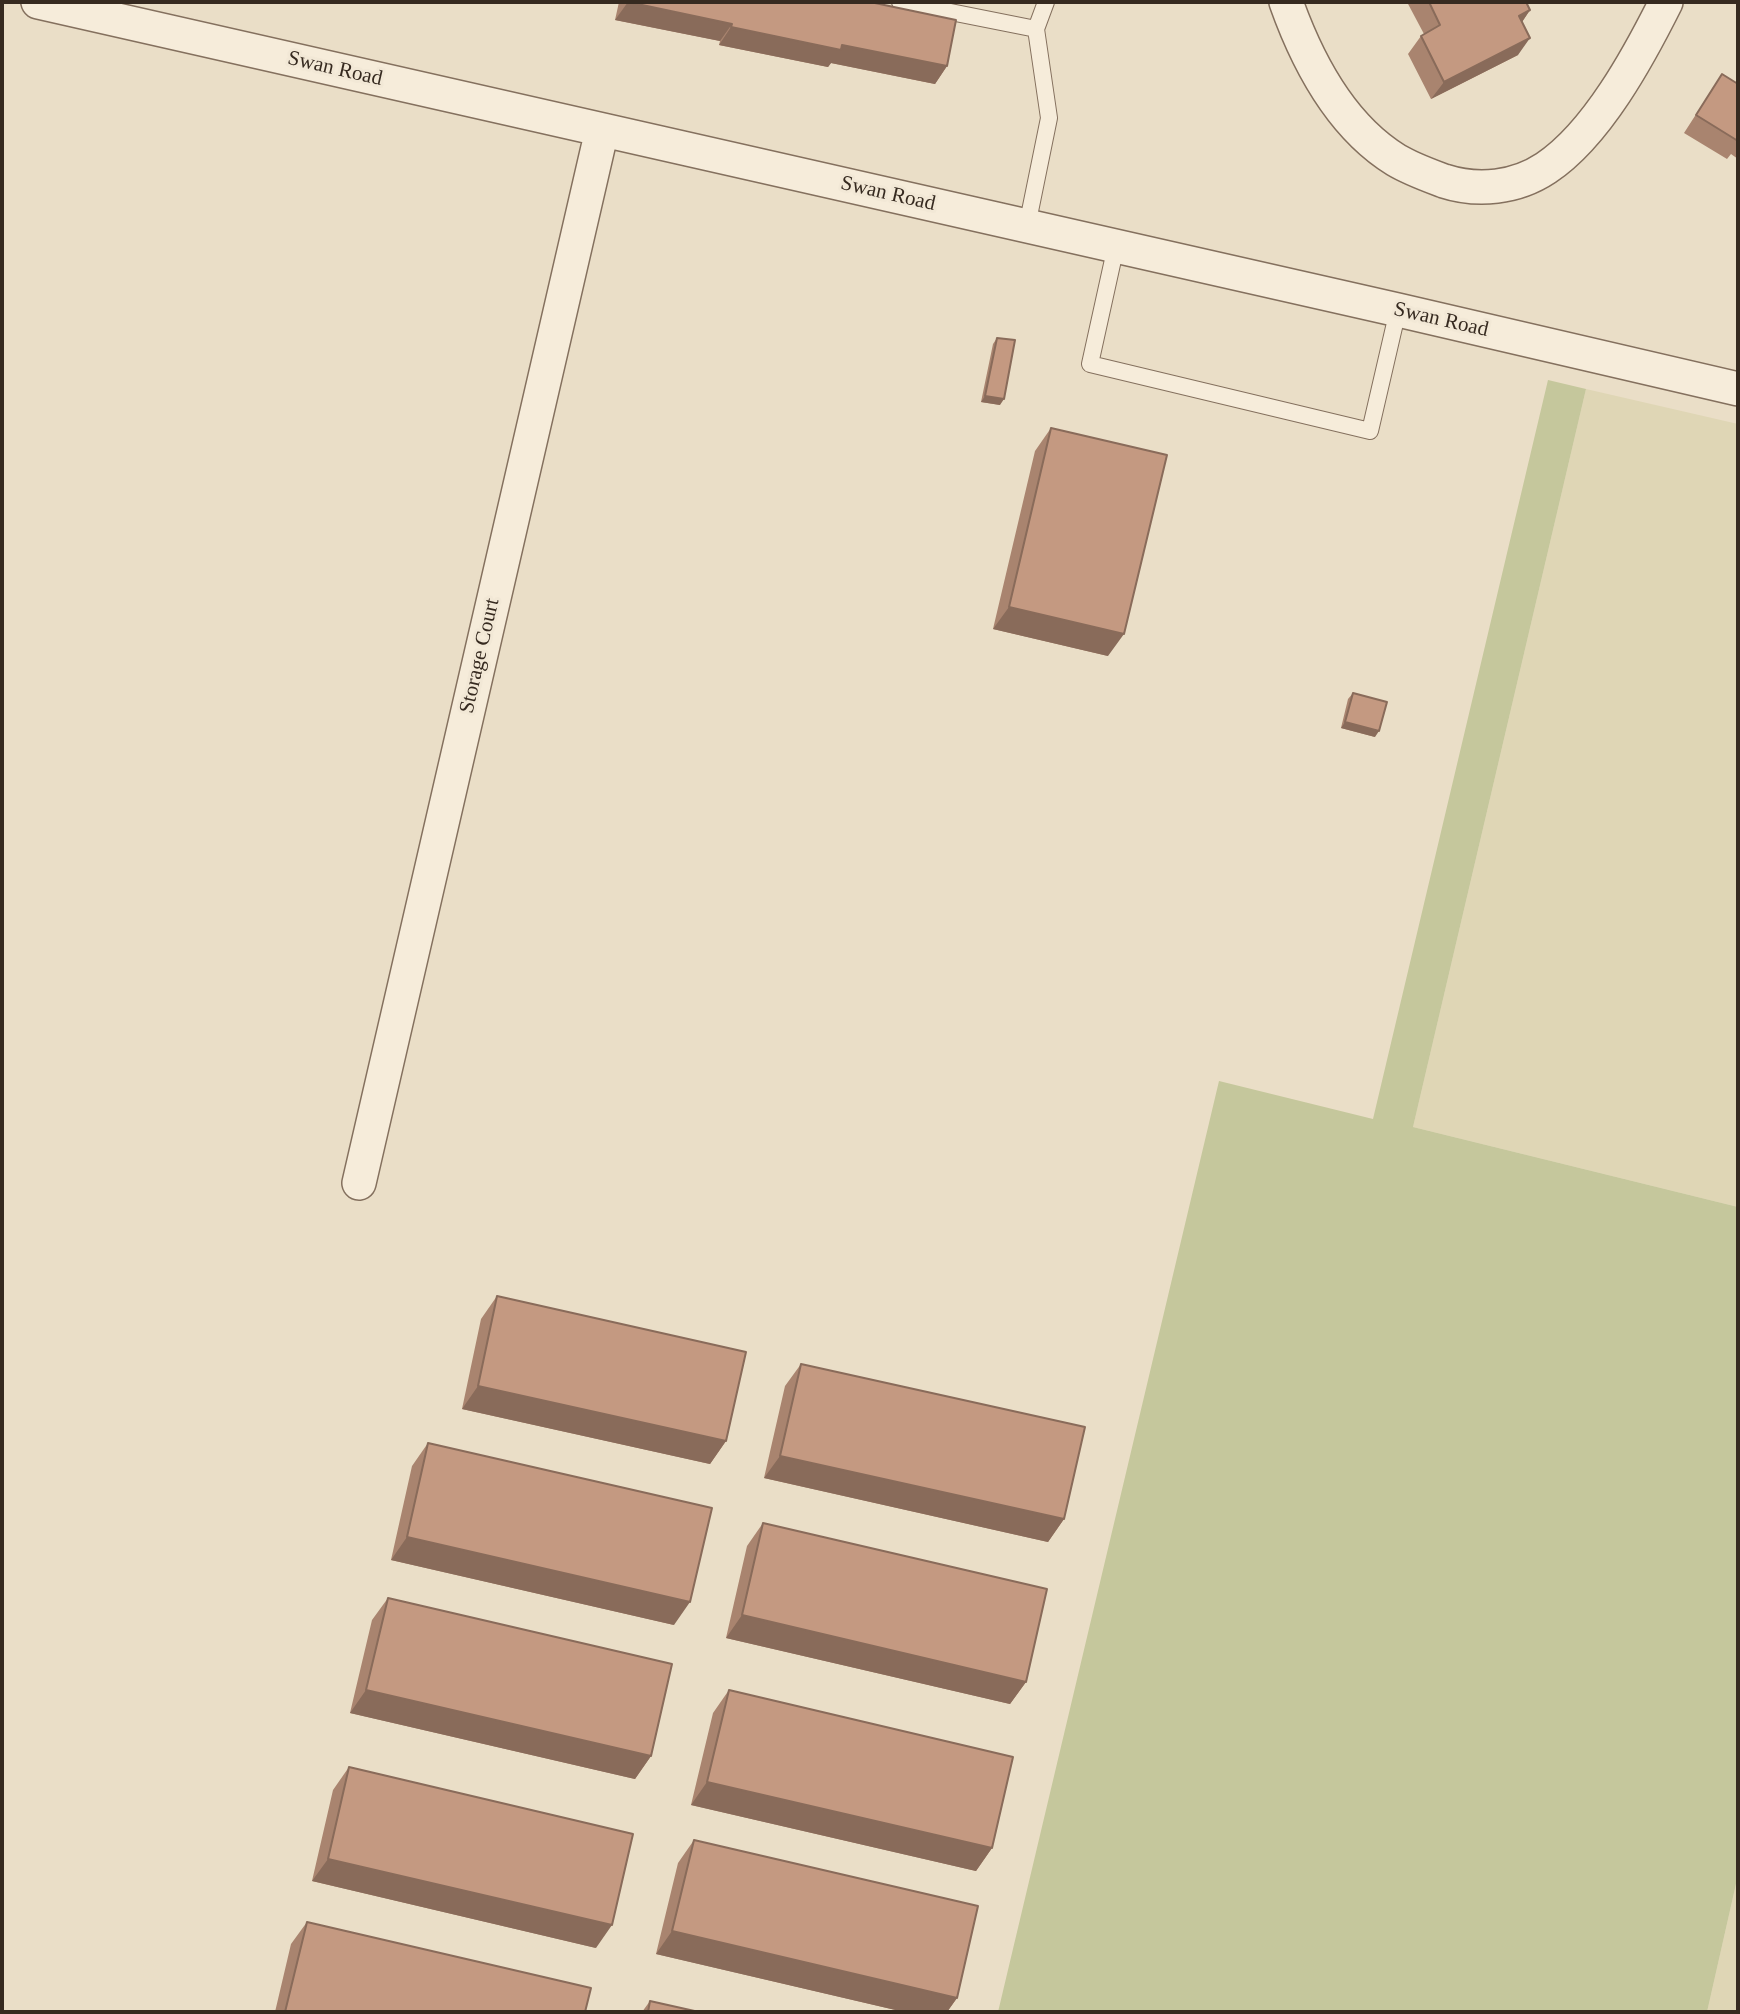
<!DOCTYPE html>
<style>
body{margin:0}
#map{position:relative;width:1740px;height:2014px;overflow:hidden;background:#eadec7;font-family:"Times New Roman",serif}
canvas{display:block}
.frame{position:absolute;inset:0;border:4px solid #362a20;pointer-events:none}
</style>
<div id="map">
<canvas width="1740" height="2014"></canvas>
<div class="frame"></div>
</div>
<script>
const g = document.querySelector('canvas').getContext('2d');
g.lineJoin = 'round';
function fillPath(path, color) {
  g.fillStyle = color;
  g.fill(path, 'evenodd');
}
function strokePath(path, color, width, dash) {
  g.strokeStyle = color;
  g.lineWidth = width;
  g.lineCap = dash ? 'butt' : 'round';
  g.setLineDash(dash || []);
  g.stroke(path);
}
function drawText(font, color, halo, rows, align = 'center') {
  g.font = font + ' "Times New Roman",serif';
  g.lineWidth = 6;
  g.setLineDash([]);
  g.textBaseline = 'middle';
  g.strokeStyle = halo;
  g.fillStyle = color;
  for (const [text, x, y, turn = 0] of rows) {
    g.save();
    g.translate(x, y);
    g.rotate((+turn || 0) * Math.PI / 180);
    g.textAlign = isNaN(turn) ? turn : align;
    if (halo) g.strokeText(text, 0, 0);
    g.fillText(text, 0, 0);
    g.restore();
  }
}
const farmland = new Path2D(`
 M1586,389L1738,424V1207L1413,1127Z
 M1738,1875V2012H1707Z`);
const green = new Path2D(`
 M1548,380L1586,389L1413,1127L1738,1207V1875L1707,2012H998L1219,1081L1373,1119Z`);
const service = new Path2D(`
 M900,2L1036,29
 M1027,226L1049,118L1036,29L1046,2
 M1116,246L1090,364L1370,431L1398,310`);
const minor = new Path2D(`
 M38,2L1398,310L1738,389
 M1286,2C1307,61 1341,126 1396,160C1411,169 1428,175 1444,181C1478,192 1516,188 1546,168C1597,134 1639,56 1666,2
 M359,1183L602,130`);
const wall = new Path2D(`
 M619,2H870L947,66L935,84L831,63L828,67L719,45L720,41L615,20Z
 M1407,2H1526L1530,10L1522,22L1518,55L1431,99L1408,54L1421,36L1424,34Z
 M1722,74L1738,84V159L1731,154L1727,159L1684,133Z
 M997,338L1000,405L981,402L993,344Z
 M1051,428L1108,656L993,629L1035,451Z
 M1353,693L1375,737L1341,728L1348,699Z
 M497,1296L726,1441L710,1464L462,1409L481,1319Z
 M801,1364L1064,1519L1048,1542L764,1478L785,1386Z
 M428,1443L674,1625L391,1560L412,1466Z
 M763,1523L1026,1682L1010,1704L726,1638L747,1546Z
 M388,1598L651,1756L635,1779L350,1713L372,1620Z
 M729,1690L992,1848L976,1871L691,1805L713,1713Z
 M349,1767L596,1948L312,1881L333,1790Z
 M694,1840L957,1998L947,2012H904L656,1954L678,1863Z
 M307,1922L585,2012H275L291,1944Z
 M650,2001L699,2012H642Z`);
const shadedWall = new Path2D(`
 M628,2L732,24L720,41L615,20Z
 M1530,10L1518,28L1519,16Z
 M731,27L842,45L947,66L935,84L831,63L828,67L719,45Z
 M1530,38L1518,55L1431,99L1444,82Z
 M985,396L1004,399L1000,405L981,402Z
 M1009,607L1124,634L1108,656L993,629Z
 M1345,722L1379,731L1375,737L1341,728Z
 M478,1386L726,1441L710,1464L462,1409Z
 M780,1456L1064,1519L1048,1542L764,1478Z
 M407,1537L690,1602L674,1625L391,1560Z
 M742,1615L1026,1682L1010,1704L726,1638Z
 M366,1690L651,1756L635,1779L350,1713Z
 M707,1782L992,1848L976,1871L691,1805Z
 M328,1859L612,1925L596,1948L312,1881Z
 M672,1931L957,1998L947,2012H904L656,1954Z`);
const building = new Path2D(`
 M628,2H870L956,20L947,66L842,45L841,50L731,27L732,24Z
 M1429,2H1526L1530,10L1519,16L1530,38L1444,82L1421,36L1440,25Z
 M1722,74L1738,84V141L1696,115Z
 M997,338L1015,340L1004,399L985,396Z
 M1051,428L1167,455L1124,634L1009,607Z
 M1353,693L1387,702L1379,731L1345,722Z
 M497,1296L746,1352L726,1441L478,1386Z
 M801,1364L1085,1427L1064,1519L780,1456Z
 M428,1443L712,1508L690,1602L407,1537Z
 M763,1523L1047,1589L1026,1682L742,1615Z
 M388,1598L672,1664L651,1756L366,1690Z
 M729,1690L1013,1757L992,1848L707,1782Z
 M349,1767L633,1834L612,1925L328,1859Z
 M694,1840L978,1906L957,1998L672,1931Z
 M307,1922L591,1988L585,2012H285Z
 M650,2001L699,2012H648Z`);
const streetNames = [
 ["Swan Road",335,69,13],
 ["Swan Road",888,194,13],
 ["Swan Road",1441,320,13],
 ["Storage Court",480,656,-77]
];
fillPath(farmland, '#dfd6b5');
fillPath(green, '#c5c79c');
strokePath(service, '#84705e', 18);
strokePath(minor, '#84705e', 36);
strokePath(service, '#f6ecda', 16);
strokePath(minor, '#f6ecda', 33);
fillPath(wall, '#a9846f');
fillPath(shadedWall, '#896b5a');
fillPath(building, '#c49981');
strokePath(building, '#896b5a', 2);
drawText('21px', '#362a20', '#f2e8d6', streetNames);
</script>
